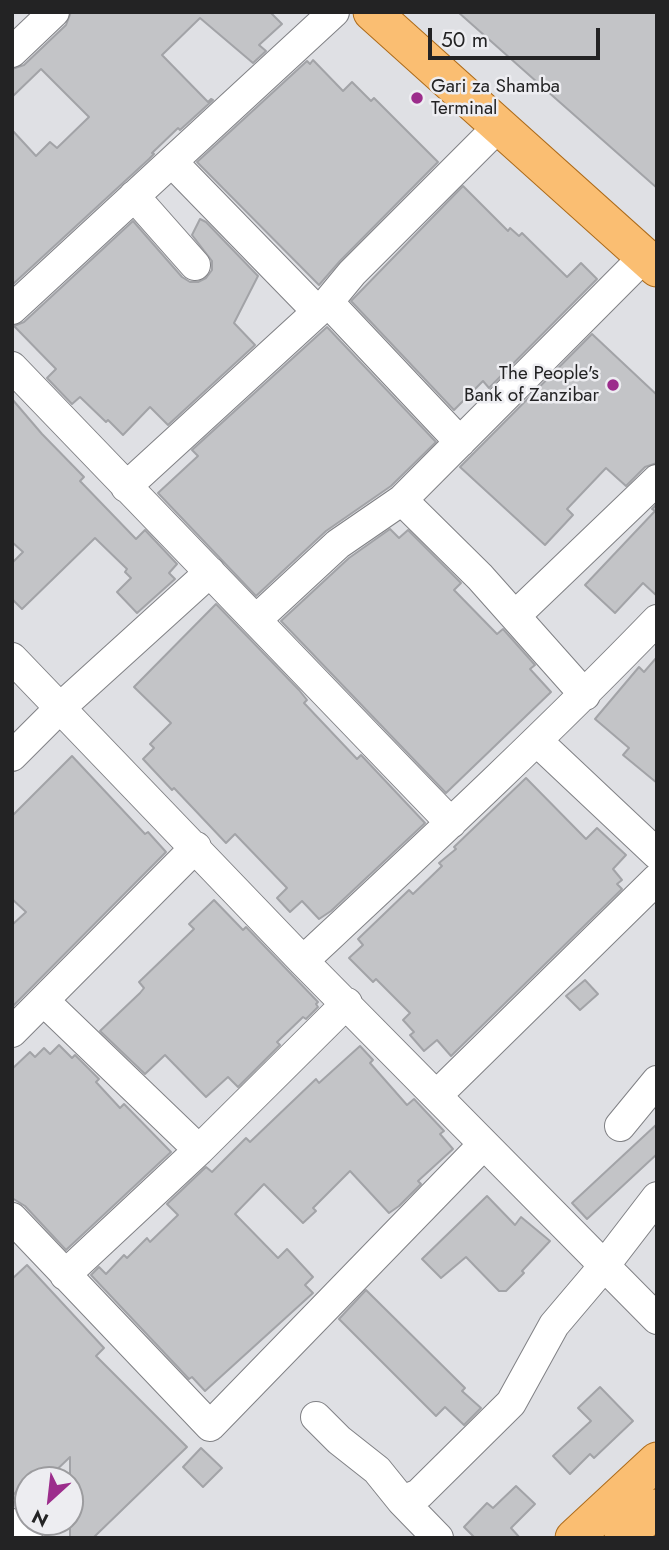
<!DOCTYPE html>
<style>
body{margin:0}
#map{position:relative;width:669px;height:1550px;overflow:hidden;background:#dfe0e4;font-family:Jost,sans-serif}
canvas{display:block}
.frame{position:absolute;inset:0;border:14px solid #232324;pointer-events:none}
.north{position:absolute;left:14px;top:1466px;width:70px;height:70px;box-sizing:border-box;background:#ededf1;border:2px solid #9c9c9f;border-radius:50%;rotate:207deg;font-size:19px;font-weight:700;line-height:28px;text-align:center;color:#232324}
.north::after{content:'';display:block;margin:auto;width:24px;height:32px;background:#9c2d8c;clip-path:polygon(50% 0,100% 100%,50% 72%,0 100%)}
.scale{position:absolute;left:428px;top:28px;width:172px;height:32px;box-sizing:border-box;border:4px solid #232324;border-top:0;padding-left:9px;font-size:21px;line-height:24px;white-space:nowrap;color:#232324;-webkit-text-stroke:5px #ededf1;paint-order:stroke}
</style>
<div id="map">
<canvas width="669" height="1550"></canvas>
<div class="frame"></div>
<div class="north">N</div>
<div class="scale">50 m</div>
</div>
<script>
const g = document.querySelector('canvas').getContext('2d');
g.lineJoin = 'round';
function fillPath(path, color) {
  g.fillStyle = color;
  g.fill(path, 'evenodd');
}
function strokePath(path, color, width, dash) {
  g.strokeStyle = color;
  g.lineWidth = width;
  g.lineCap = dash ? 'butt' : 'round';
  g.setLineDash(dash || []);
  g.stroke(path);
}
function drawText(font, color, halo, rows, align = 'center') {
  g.font = font + ' Jost,sans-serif';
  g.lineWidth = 5;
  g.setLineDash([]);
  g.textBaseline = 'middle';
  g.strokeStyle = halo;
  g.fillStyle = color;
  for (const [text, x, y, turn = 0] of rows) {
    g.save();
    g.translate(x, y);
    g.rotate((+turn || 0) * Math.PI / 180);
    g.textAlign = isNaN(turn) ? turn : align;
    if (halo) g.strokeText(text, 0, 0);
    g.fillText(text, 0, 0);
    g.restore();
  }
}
const building = new Path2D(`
 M71,12H270L282,24L259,45L266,51L253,63L200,18L162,55L208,102L211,99L213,100L180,130L178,128L152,153L154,154L149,159L12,285V130L36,156L50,142L57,148L89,117L41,69L12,97V69L24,65L66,25Z
 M458,12H657V188L555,98Z
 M313,60L343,91L352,82L371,101L374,98L438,162L340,261L319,285L197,162L307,61L310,64Z
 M463,186L508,231L510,228L519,236L522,233L567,277L581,263L597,279L489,388L483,381L454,410L351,301Z
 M200,219L206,222L258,276L234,323L255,345L168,425L150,407L123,435L108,420L106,422L80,397L72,404L47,378L56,369L14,326L24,322L133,221L182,277L190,282H198L206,278L212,270V261L192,235Z
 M327,327L436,442L391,486L326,531L256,596L158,493L198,456L192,450Z
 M592,334L657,395V463L645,467L626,486L606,468L567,509L573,515L545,545L460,467Z
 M12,399L42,434L84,477L80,481L136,539L145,530L177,564L169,573L175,579L137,613L117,592L131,578L125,572L127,569L95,538L22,609L12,599V563L23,552L12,542Z
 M657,504V596L643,583L615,613L585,585L655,511L652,509Z
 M390,529L399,538L408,530L461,583L454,590L497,634L503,629L535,665L530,669L551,692L446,793L281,621L349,558Z
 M216,604L299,690L307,700L304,703L357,759L361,755L425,823L331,911L319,919L302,901L290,912L277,898L287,888L235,834L226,843L174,788L172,790L143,759L154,748L150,744L171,723L134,687Z
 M657,657V783L623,755L629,748L595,719L639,667L644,672Z
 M72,756L145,834L148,832L166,852L12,1007V925L26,912L12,899V816Z
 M526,778L586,839L597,828L626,855L613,869L622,880L617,884L622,889L451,1056L437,1040L424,1051L410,1035L414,1032L403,1020L410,1013L376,979L373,982L349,958L363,945L358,939L409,890L413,894L442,866L439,863L456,849L454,847Z
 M214,900L243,930L246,927L318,1002L316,1004L318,1007L306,1019L303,1017L277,1042L280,1045L238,1087L228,1077L206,1097L165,1055L145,1074L100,1031L140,993L144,988L139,982L194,929L189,924Z
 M585,980L598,994L580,1010L566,996Z
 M59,1045L72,1058L75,1055L99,1079L96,1082L120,1108L124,1104L171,1152L66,1250L25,1206L12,1198V1069L30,1052L35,1057L44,1048L50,1054Z
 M360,1046L373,1060L370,1063L407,1105L414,1099L444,1131L440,1134L453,1149L418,1181L421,1184L399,1206L389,1213L350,1171L313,1208L316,1211L303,1223L264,1184L235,1214L278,1258L287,1249L313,1277L305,1285L313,1293L205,1391L192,1377L189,1379L91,1275L99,1267L106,1274L124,1255L127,1258L147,1238L150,1242L178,1215L167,1204L206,1167L212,1172L246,1138L250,1142L316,1079L319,1083Z
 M657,1124V1154L587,1219L572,1203Z
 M487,1196L515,1225L521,1217L550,1241L522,1271L524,1273L506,1291H499L466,1257L441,1278L422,1259Z
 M27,1265L104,1348L96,1356L187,1447L93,1538H70V1457L46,1480H28L12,1496V1279Z
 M366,1290L465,1388L462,1391L481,1408L464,1425L445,1407L436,1416L339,1319Z
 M600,1387L633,1421L594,1458L590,1454L570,1474L553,1456L591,1421L578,1408Z
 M201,1448L222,1468L203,1487L183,1467Z
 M516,1486L535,1504L511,1528L520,1538H475L464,1527L487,1503L493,1508Z`);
const minor = new Path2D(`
 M12,52L54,12
 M172,162L317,311
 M134,196L195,265
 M328,302L460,442
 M12,309L334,12
 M12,367L451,823
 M126,487L328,302L352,273L499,126
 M402,500L480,577L585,695
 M515,616L657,480
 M257,619L338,544L402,500L644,257
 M12,658L303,961L657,1319
 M537,741L657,854
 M12,756L60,708L210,572
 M303,961C423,849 543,738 657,620
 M44,1001L199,1150
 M12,1032L196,847
 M437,1095L657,879
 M620,1126L657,1081
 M12,1218L210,1426L483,1145
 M65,1275L199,1150L347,1003
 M316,1417L339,1440L377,1470L402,1501L419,1494L511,1403L554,1325L604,1266L657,1197
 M402,1501L438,1538
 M12,1524L27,1538`);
const major = new Path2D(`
 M372,12L657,268
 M574,1538L657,1461
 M623,1538L657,1508`);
const markers = [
 [417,98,7,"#9c2d8c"],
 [613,385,7,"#9c2d8c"]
];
const poiNames = [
 ["Gari za Shamba",431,87],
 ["Terminal",431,109],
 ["The People's",599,374,"right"],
 ["Bank of Zanzibar",599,396,"right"]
];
fillPath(building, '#c3c4c7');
strokePath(building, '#a2a3a7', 2);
strokePath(minor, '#808185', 32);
strokePath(major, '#ad6b1a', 39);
strokePath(minor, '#fff', 30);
strokePath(major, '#fabe72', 37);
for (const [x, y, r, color] of markers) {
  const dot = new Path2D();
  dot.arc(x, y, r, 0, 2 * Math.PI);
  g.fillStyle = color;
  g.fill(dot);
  strokePath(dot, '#ededf1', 2.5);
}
drawText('19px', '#232324', '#ededf1', poiNames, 'left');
</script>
